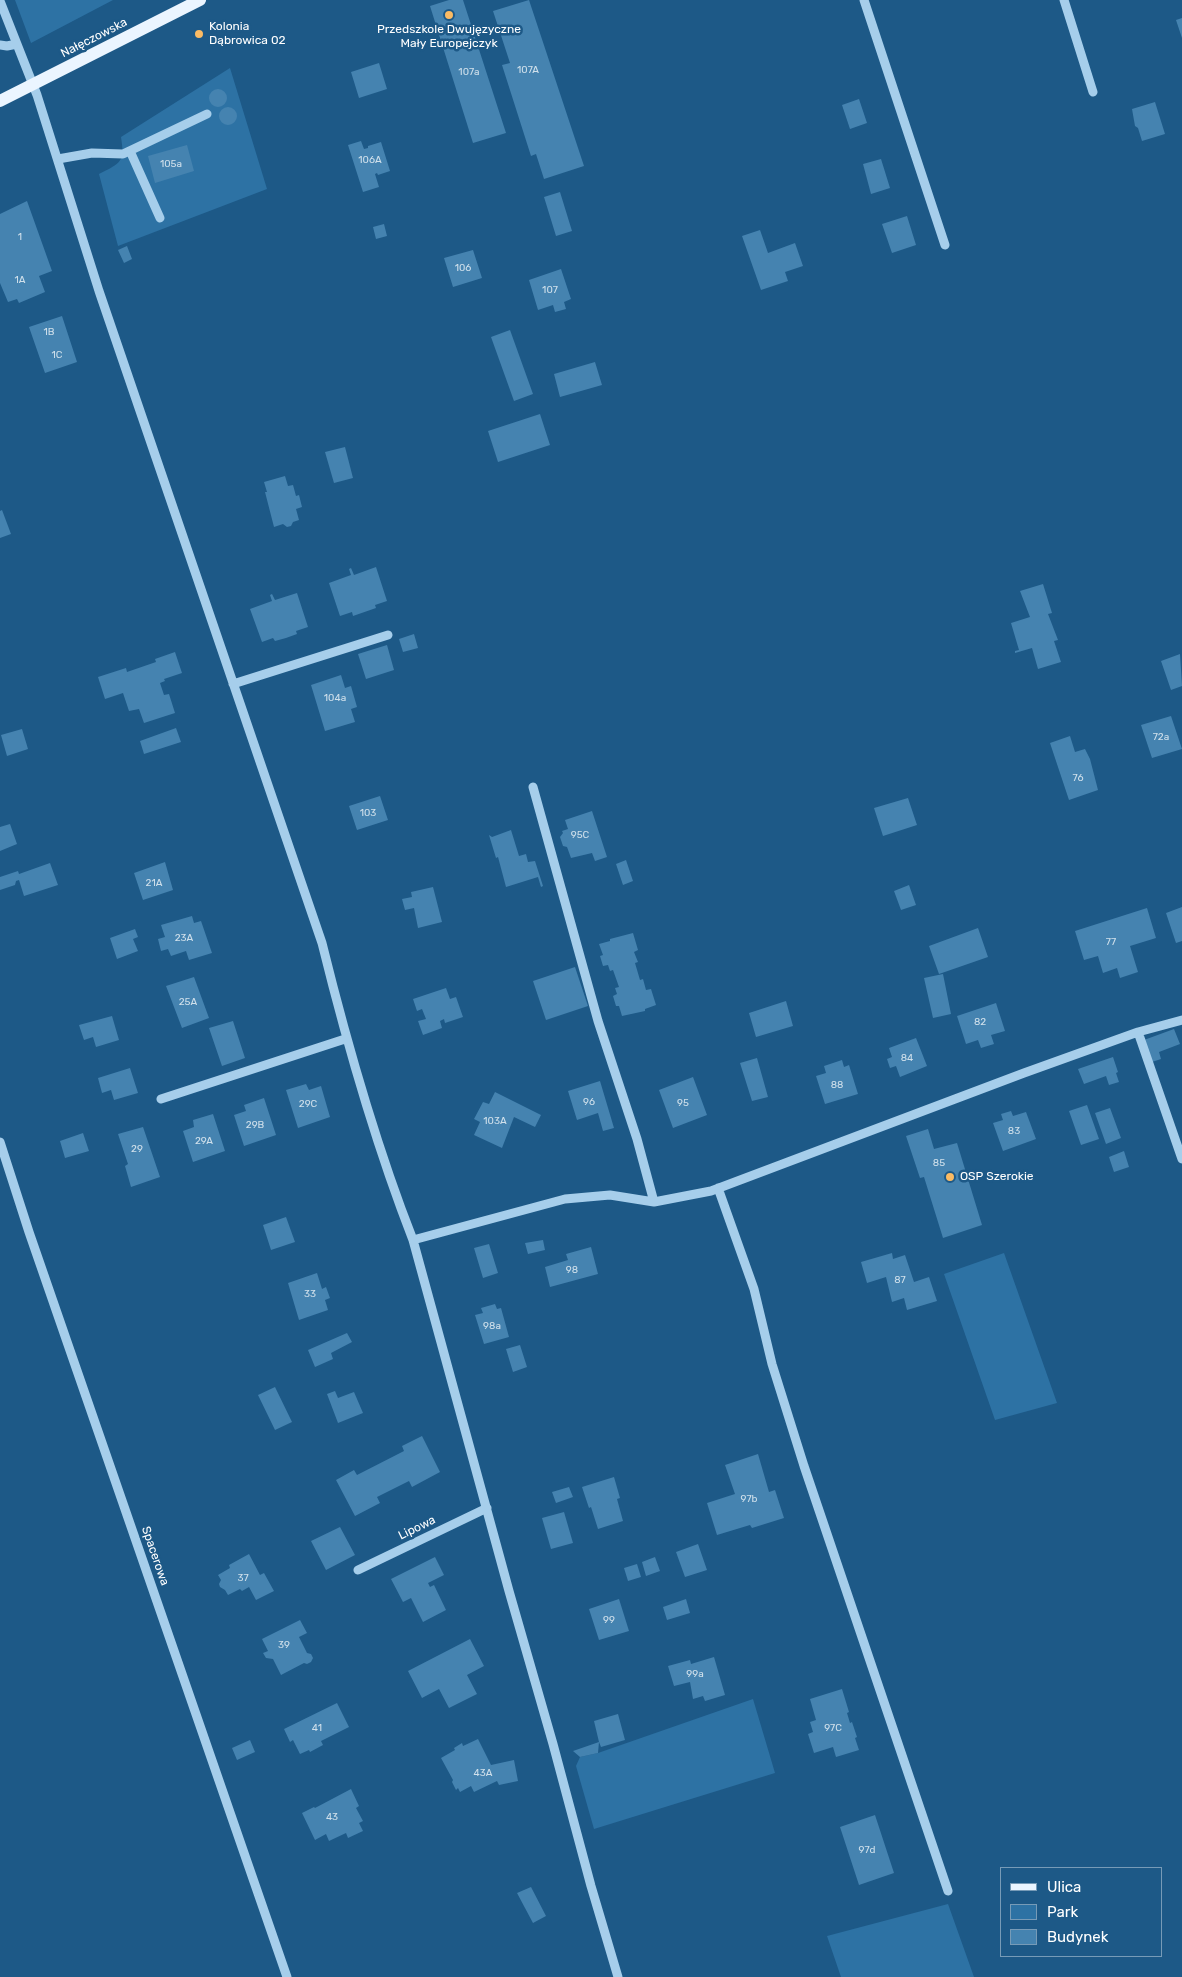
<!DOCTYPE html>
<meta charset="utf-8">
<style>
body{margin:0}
#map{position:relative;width:1182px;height:1977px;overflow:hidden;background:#1d5987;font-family:Rubik,sans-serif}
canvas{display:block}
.legend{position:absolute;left:1000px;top:1867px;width:162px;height:90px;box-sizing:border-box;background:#1d5987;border:1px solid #779bb7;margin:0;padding:6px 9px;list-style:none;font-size:15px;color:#fff}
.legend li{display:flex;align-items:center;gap:10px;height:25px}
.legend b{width:25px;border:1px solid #779bb7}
</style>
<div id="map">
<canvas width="1182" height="1977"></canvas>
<ul class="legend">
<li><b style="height:6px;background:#ebf5ff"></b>Ulica</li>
<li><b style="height:14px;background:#2d72a4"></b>Park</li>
<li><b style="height:14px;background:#4583b0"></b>Budynek</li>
</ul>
</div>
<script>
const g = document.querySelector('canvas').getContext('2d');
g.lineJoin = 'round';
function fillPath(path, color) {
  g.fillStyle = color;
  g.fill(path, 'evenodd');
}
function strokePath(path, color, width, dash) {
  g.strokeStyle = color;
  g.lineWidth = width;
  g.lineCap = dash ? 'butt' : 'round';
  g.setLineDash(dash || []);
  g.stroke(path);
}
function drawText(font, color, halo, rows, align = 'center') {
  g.font = font + ' Rubik,sans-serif';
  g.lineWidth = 5;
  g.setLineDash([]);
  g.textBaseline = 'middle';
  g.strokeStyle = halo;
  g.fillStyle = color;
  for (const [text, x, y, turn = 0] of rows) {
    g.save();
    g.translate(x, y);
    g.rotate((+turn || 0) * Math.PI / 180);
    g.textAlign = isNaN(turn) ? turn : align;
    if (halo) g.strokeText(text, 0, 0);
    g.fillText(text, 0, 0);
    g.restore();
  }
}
const green = new Path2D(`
 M15,0H113L31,43Z
 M230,68L267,189L118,246L99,174C121,163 125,162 121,137Z
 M1004,1253L1057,1403L995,1420L944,1274Z
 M753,1699L775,1773L594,1829L576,1766L580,1757L598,1753Z
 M948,1904L974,1977H841L827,1936Z`);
const building = new Path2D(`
 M449,0H463L506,133L473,143L430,6Z
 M529,0L584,166L544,179L536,154L531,156L502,65L510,63L493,11Z
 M1182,18V38L1176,20Z
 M379,63L387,89L359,98L351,72Z
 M209 98a9 9 0 1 1 18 0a9 9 0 1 1-18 0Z
 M859,99L867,123L850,129L842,105Z
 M1155,102L1165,134L1142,141L1138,128L1135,126L1132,109Z
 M219 116a9 9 0 1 1 18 0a9 9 0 1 1-18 0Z
 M361,141L364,149L368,148V146L381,142L390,171L378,175L377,173L375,174L379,187L363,192L348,145Z
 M187,145L194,171L155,183L148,156Z
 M881,159L890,188L871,194L863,164Z
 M560,192L572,231L556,236L544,197Z
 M27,201L52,271L39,276L45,292L19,303L17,299L8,302L0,283V214Z
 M907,216L916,245L892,253L882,224Z
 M384,224L387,236L376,239L373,227Z
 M760,230L768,253L795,243L803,266L785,272L788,281L761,290L742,236Z
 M127,246L132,259L124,263L118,250Z
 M473,250L482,278L453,287L444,258Z
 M561,269L571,299L564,302L566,309L555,312L553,305L538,310L529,280Z
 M62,316L77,362L45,373L29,327Z
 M510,330L533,394L514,401L491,337Z
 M595,362L602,385L560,397L554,374Z
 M540,414L550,445L498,462L488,431Z
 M345,447L353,478L334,483L325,452Z
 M285,476L288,486L293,485L296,496L299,495L302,507L296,509L299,520L293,522L291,526L287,527L283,524L274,527L265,492H267L264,482Z
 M2,510L11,534L0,538V511Z
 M376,567L387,601L375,605L376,608L353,616L352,612L340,616L329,583L351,575L349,569L351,568L354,575Z
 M1043,584L1052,613L1048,614L1058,640L1054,641L1061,662L1038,669L1032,648L1015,653V651L1019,650L1011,623L1030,617L1020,591Z
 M297,593L308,627L296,631L297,634L286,638L275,641L273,638L262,642L250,609L272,601L270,595L272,594L275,600Z
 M414,634L418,648L403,652L399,639Z
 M387,645L394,670L366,679L358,654Z
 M175,652L182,673L164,679L165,681L160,683L164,695L169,694L175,713L144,723L139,709L129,711L123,693L105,699L98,677L126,668L127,672L156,662L155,659Z
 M1180,654L1182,686L1171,690L1161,661Z
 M341,675L345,688L351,686L357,707L351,709L355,722L325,731L311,685Z
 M1171,716L1182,749L1152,758L1141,725Z
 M176,728L181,742L144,754L140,741Z
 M22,729L28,749L7,756L1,735Z
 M1070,736L1075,752L1085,749L1090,759L1098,790L1069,800L1050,743Z
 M380,796L388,820L357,830L349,806Z
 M908,798L917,825L883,836L874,808Z
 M592,811L607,857L595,861L592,853L571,858L567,847L563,846L560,837L563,833L562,831L568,829L565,820Z
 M10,824L17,844L0,851V827Z
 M511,830L519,856L526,854L528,862L535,861L543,886L541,887L538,877L506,887L498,857L496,858L489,835L492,837Z
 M626,860L633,881L623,885L616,864Z
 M165,862L173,890L143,900L134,873Z
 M50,863L58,885L24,896L19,880L16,881L15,885L0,890V877L18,871L19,874Z
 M909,885L916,905L901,910L894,891Z
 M433,887L442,922L418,928L414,908L405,910L402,899L412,897L411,892Z
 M1182,907V941L1176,943L1166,913Z
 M1147,908L1156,938L1130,946L1138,972L1120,978L1117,968L1103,973L1098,956L1084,960L1075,931Z
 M192,916L194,923L201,921L212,953L189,960L186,951L171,956L168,949L161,951L158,939L165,937L161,925Z
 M978,928L988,957L939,974L929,946Z
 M135,929L138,937L133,939L138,951L117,959L110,938Z
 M633,933L638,950L634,952L638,962L635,963L640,980L643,979L646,990L651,989L656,1005L645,1009V1011L622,1016L619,1006H616L613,996L617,994L615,988L619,987L613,970L610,971L608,965L603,966L600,956L603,955L599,944L610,941V939Z
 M575,967L588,1006L546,1020L533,981Z
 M943,974L951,1014L933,1018L924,978Z
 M194,977L209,1018L182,1028L166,986Z
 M446,988L450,999L456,997L463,1017L445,1023L444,1019L440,1021L442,1028L423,1035L418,1021L426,1019L422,1009L417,1011L413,999Z
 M786,1001L793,1026L756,1037L749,1013Z
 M996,1003L1005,1031L991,1035L994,1044L981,1048L978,1040L966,1044L957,1016Z
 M112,1016L119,1040L96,1047L93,1037L84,1040L79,1025Z
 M233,1021L245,1058L222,1066L209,1028Z
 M1174,1029L1180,1044L1159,1052L1161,1059L1152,1062L1144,1040Z
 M916,1038L927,1066L900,1077L896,1066L890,1068L887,1059L892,1057L889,1048Z
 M1113,1057L1118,1072L1116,1073L1119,1082L1109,1085L1106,1076L1084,1084L1078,1069Z
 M757,1058L768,1097L752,1101L740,1063Z
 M842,1060L844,1067L849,1065L858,1094L825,1104L816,1076L826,1073L824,1066Z
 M130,1068L138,1093L114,1100L111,1090L102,1093L98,1078Z
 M693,1077L707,1115L673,1128L659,1090Z
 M600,1081L614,1128L603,1131L598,1113L577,1120L568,1091Z
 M306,1084L309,1090L321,1086L330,1117L298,1128L286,1090Z
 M495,1092L541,1115L535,1127L514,1117L502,1148L474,1135L480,1122L474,1119L483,1102L489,1104Z
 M264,1098L276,1135L244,1146L234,1115L246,1111L244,1105Z
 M1087,1105L1099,1139L1081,1145L1069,1111Z
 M1110,1108L1121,1138L1106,1144L1095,1113Z
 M1011,1111L1013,1116L1026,1112L1036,1139L1003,1151L993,1123L1003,1120L1001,1114Z
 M213,1114L225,1151L193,1162L183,1131L194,1127L193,1120Z
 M143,1127L160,1177L131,1187L125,1166L128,1164L118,1134Z
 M928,1129L934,1149L957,1143L982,1225L943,1238L924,1177L920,1178L906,1136Z
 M83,1133L89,1151L65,1158L60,1141Z
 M1124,1151L1129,1167L1114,1172L1109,1157Z
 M286,1217L295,1242L271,1250L263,1225Z
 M543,1240L545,1250L528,1254L525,1243Z
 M489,1244L498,1273L483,1278L474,1248Z
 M591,1247L598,1274L550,1287L545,1267L568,1260L566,1254Z
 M892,1253L893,1259L905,1255L914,1282L929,1277L937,1301L907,1310L904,1298L892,1302L886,1277L867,1283L861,1262Z
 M317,1273L322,1289L326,1287L330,1298L325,1300L328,1310L299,1320L288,1283Z
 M495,1304L497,1309L501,1308L509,1337L484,1344L475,1315L483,1313L481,1308Z
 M347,1333L352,1342L331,1353L333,1359L315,1367L308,1350Z
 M520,1345L527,1367L513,1372L506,1349Z
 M275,1387L292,1422L275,1430L258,1395Z
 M335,1391L338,1398L354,1392L363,1413L338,1423L327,1394Z
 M422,1436L440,1472L412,1487L409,1481L377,1497L380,1503L355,1516L336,1480L354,1470L357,1475L404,1451L402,1446Z
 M758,1454L769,1492L775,1490L784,1518L752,1528L750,1525L717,1535L707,1503L735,1494L725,1465Z
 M614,1477L620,1498L617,1499L623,1521L598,1529L591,1507L589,1508L582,1487Z
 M569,1487L573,1497L556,1503L552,1492Z
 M564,1512L573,1543L551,1549L542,1518Z
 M340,1527L355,1555L326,1570L311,1541Z
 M698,1544L707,1570L685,1577L676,1552Z
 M249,1554L260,1575L264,1573L274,1591L256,1600L249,1587L242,1591L240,1589L228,1595L225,1590L220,1587L219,1584L221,1580L218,1575L230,1568L229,1565Z
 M435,1557L444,1575L428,1583L430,1587L434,1585L446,1610L423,1622L411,1598L403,1602L391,1579Z
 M655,1557L660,1571L646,1576L642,1562Z
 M637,1564L641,1577L628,1581L624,1568Z
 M619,1599L629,1631L599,1640L589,1609Z
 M686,1599L690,1613L667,1620L663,1607Z
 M300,1620L307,1633L299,1637L307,1653L311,1654L313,1658L311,1662L307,1664L304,1663L281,1675L273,1659L266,1658L263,1653L268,1651L262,1639Z
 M470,1639L484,1666L467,1675L477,1694L449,1708L439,1689L422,1698L408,1671Z
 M714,1657L725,1695L705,1701L703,1696L693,1699L690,1682L674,1686L668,1666L690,1660L691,1664Z
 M842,1689L849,1712L847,1713L850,1723L852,1722L857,1737L855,1738L859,1750L836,1757L833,1747L814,1753L808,1734L813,1732L810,1722L816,1720L810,1699Z
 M337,1703L349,1727L321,1741L323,1745L310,1752L309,1750L300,1754L293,1740L290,1742L284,1729Z
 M618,1714L625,1740L601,1747L599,1742L598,1753L580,1757L573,1751L599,1742L594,1721Z
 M478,1739L491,1765L514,1760L518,1781L499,1785L497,1781L474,1792L471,1786L460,1792L458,1788L456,1790L452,1782L453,1780L441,1758L455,1750L454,1748L462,1743L463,1746Z
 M250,1740L255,1752L237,1760L232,1748Z
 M351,1789L359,1806L356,1808L363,1821L359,1823L363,1831L348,1838L346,1833L329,1841L326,1834L315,1840L302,1813L314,1807L315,1808Z
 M875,1815L894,1873L859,1885L840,1827Z
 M531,1887L546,1916L533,1923L517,1893Z`);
const minor = new Path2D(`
 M864,0L945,245
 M1064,0L1093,92
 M0,1L37,95L99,291L322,943C347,1044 375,1143 413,1240L509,1591L553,1744L591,1886L618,1977
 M0,45L7,46L17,44
 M130,151L160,218
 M58,159L92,153L123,154L207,114
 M233,684L388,635
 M533,787L598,1021L637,1139L654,1202
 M1138,1032L1182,1159
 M161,1099L345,1039
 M0,1142L29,1232L287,1977
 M718,1188L754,1289L772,1364L804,1466L948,1891
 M413,1240L565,1199L610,1195L654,1202L711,1191L1024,1073L1138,1032L1182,1020
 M358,1570L487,1508`);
const major = new Path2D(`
 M0,101L200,0`);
const markers = [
 [449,15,5,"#fbbb64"],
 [199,34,5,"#fbbb64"],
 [950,1177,5,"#fbbb64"]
];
const numberNames = [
 ["107A",528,70],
 ["107a",469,72],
 ["106A",370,160],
 ["105a",171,164],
 ["1",20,237],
 ["106",463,268],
 ["1A",20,280],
 ["107",550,290],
 ["1B",49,332],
 ["1C",57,355],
 ["104a",335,698],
 ["72a",1161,737],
 ["76",1078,778],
 ["103",368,813],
 ["95C",580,835],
 ["21A",154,883],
 ["23A",184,938],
 ["77",1111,942],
 ["25A",188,1002],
 ["82",980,1022],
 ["84",907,1058],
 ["88",837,1085],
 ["96",589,1102],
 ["95",683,1103],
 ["29C",308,1104],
 ["103A",495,1121],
 ["29B",255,1125],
 ["83",1014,1131],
 ["29A",204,1141],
 ["29",137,1149],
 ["85",939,1163],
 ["98",572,1270],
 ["87",900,1280],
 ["33",310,1294],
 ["98a",492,1326],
 ["97b",749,1499],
 ["37",243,1578],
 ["99",609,1620],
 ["39",284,1645],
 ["99a",695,1674],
 ["41",317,1728],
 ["97C",833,1728],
 ["43A",483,1773],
 ["43",332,1817],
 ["97d",867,1850]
];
const poiNames = [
 ["Kolonia",209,27],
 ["Dąbrowica 02",209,41],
 ["Przedszkole Dwujęzyczne",449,30,"center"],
 ["Mały Europejczyk",449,44,"center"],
 ["OSP Szerokie",960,1177]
];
const streetNames = [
 ["Nałęczowska",94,38,-27],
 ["Lipowa",417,1528,-26],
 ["Spacerowa",155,1556,71]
];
fillPath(green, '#2d72a4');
fillPath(building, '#4583b0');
strokePath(minor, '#a6ceeb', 9);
strokePath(major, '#ebf5ff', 12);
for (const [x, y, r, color] of markers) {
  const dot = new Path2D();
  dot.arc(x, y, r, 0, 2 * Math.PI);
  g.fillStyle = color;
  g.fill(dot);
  strokePath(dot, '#1d5987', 2);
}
drawText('10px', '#d0e0eb', null, numberNames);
drawText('12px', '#fff', '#1d5987', poiNames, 'left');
drawText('12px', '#fff', '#1d5987', streetNames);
</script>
